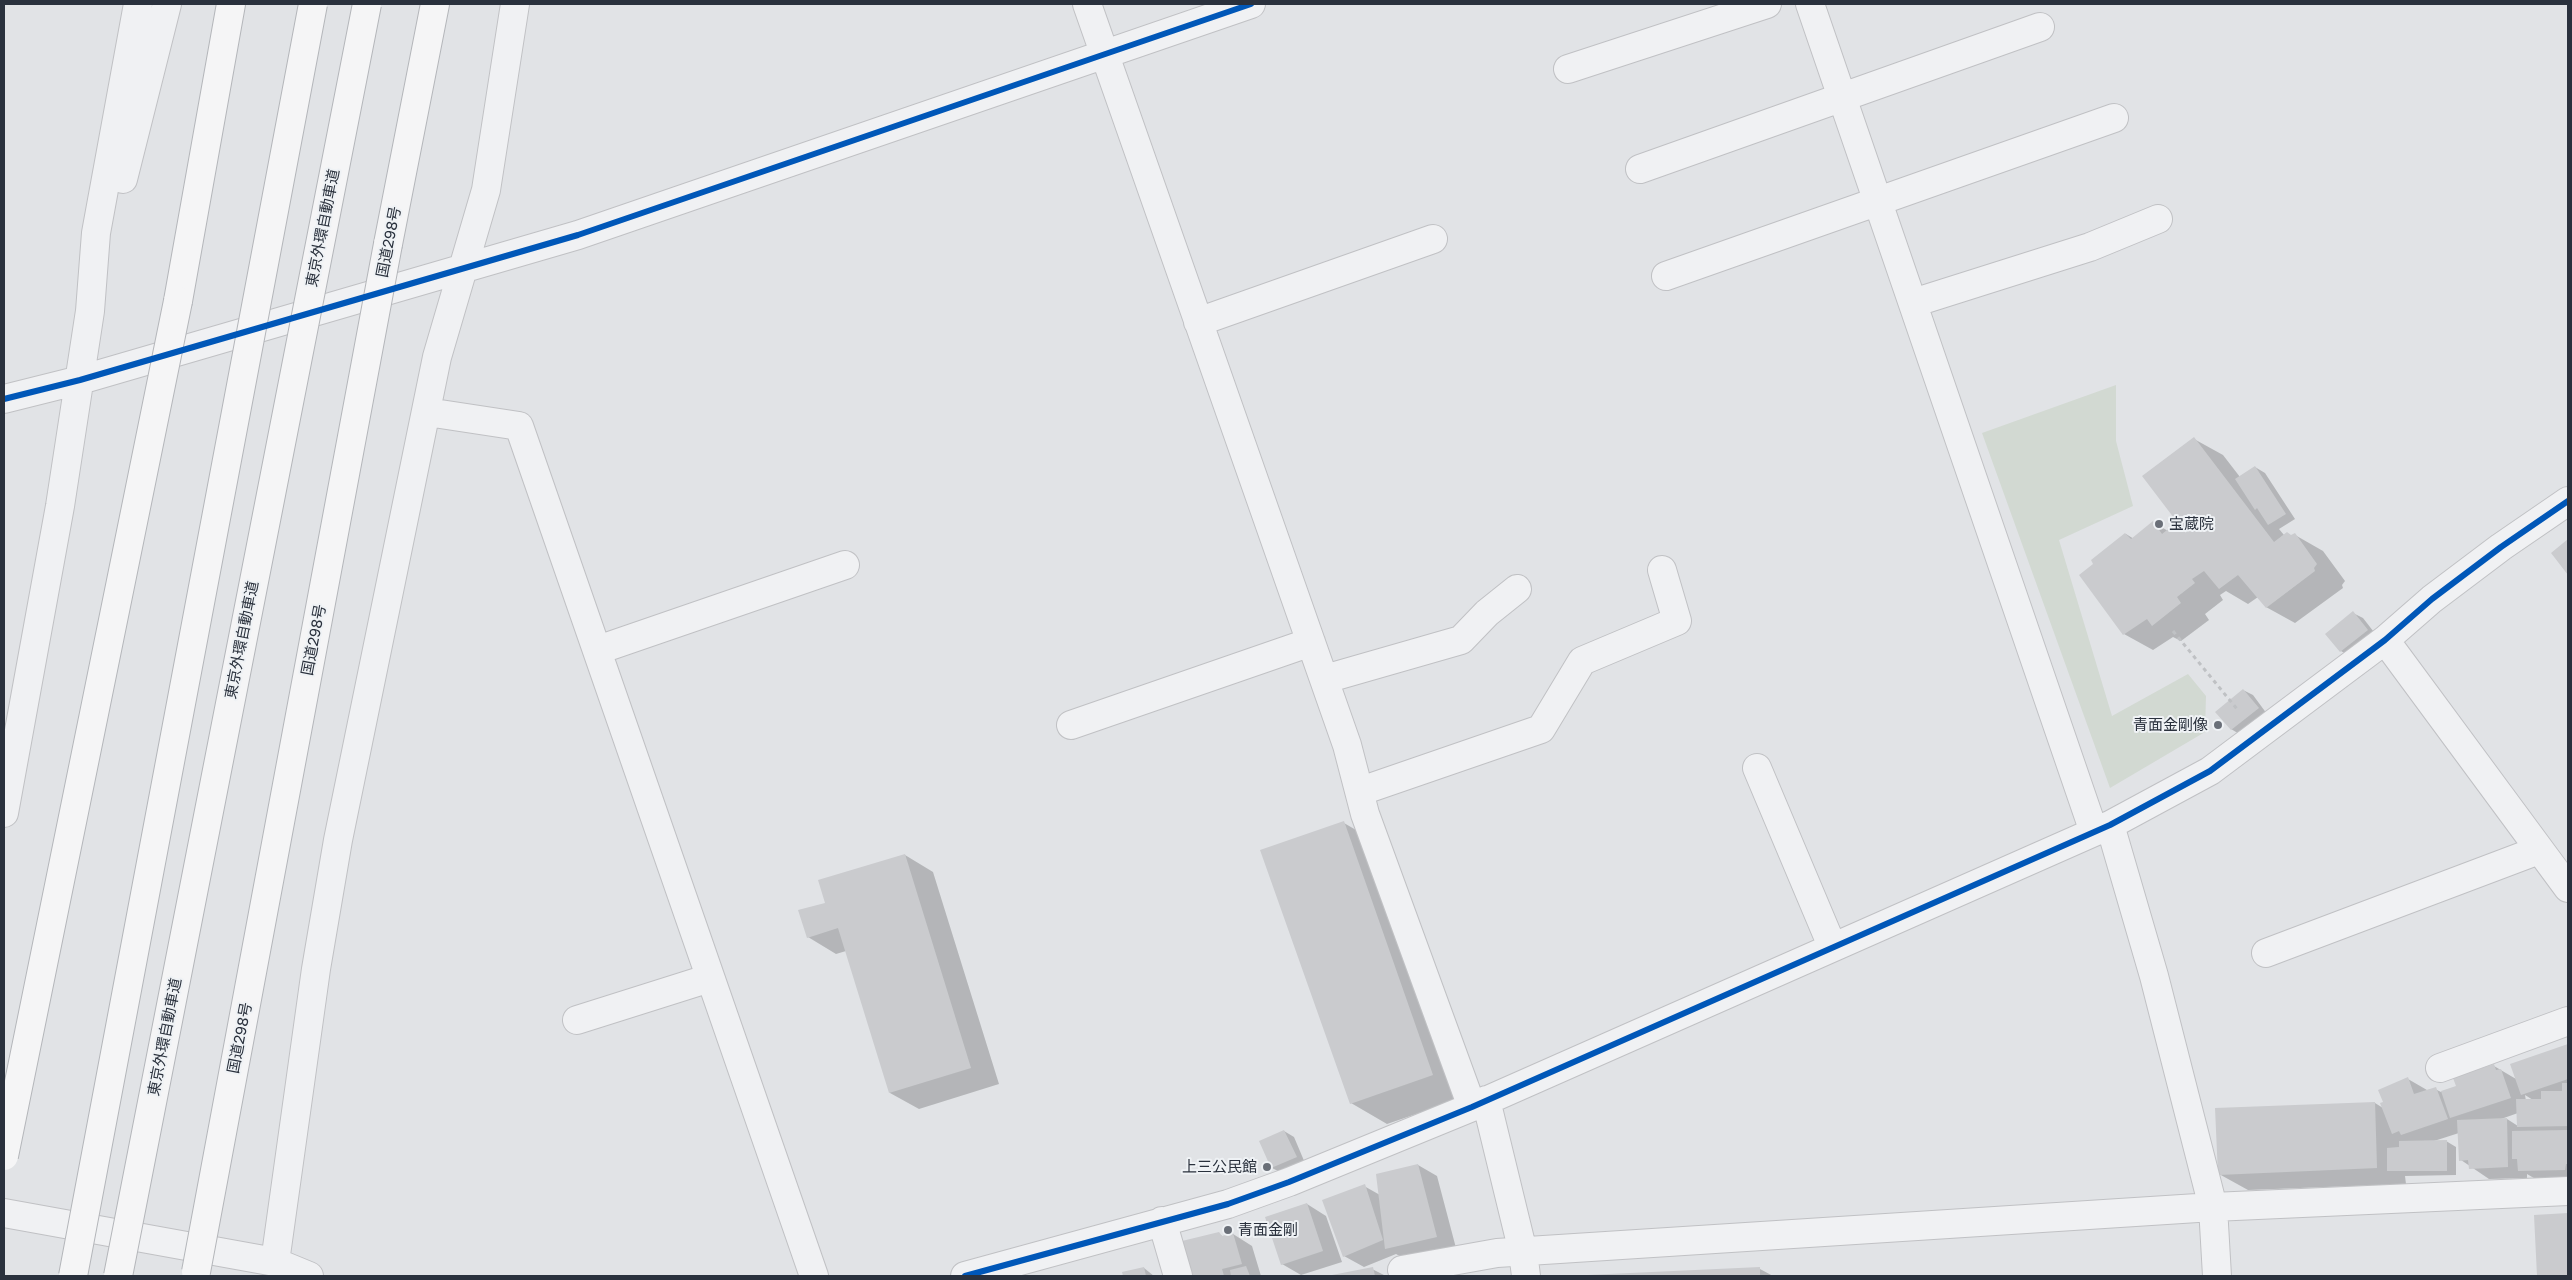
<!DOCTYPE html>
<meta charset="utf-8">
<style>
body{margin:0}
#map{position:relative;width:2572px;height:1280px;overflow:hidden;background:#e1e3e6;font-family:"Golos Text",sans-serif}
canvas{display:block}
.frame{position:absolute;inset:0;border:5px solid #2a313d;pointer-events:none}
</style>
<div id="map">
<canvas width="2572" height="1280"></canvas>
<div class="frame"></div>
</div>
<script>
const g = document.querySelector('canvas').getContext('2d');
g.lineJoin = 'round';
function fillPath(path, color) {
  g.fillStyle = color;
  g.fill(path, 'evenodd');
}
function strokePath(path, color, width, dash) {
  g.strokeStyle = color;
  g.lineWidth = width;
  g.lineCap = dash ? 'butt' : 'round';
  g.setLineDash(dash || []);
  g.stroke(path);
}
function drawText(font, color, halo, rows, align = 'center') {
  g.font = font + ' "Golos Text","Noto Sans JP",sans-serif';
  g.lineWidth = 4;
  g.setLineDash([]);
  g.textBaseline = 'middle';
  g.strokeStyle = halo;
  g.fillStyle = color;
  for (const [text, x, y, turn = 0] of rows) {
    g.save();
    g.translate(x, y);
    g.rotate((+turn || 0) * Math.PI / 180);
    g.textAlign = isNaN(turn) ? turn : align;
    if (halo) g.strokeText(text, 0, 0);
    g.fillText(text, 0, 0);
    g.restore();
  }
}
const green = new Path2D(`
 M2116,385V441L2133,506L2059,540L2112,716L2188,674L2206,696L2205,732L2110,788L1982,433Z`);
const shadow = new Path2D(`
 M2194,439L2223,455L2240,477L2255,467L2265,473L2295,519L2279,529L2284,535H2295L2323,551L2345,581L2342,585L2343,588L2295,623L2266,607L2258,597L2248,604L2226,591L2220,595L2223,600L2205,614L2209,620L2181,641L2173,637L2153,650L2124,634L2126,534L2134,539L2153,522L2168,531L2179,522Z
 M2353,613L2363,618L2377,636L2351,657L2341,651L2327,634Z
 M2243,690L2253,695L2267,714L2241,735L2231,729Z
 M1344,823L1380,844L1469,1096L1387,1124L1351,1103Z
 M905,855L933,872L999,1084L919,1109L890,1093L846,951L836,954L808,937L827,903Z
 M2568,1045V1181H2539L2527,1174V1178L2489,1179L2461,1160L2459,1133L2434,1141H2446L2456,1147V1175L2405,1176L2406,1184L2248,1190L2219,1174L2375,1103L2383,1108L2385,1102L2408,1079L2427,1090L2435,1089L2441,1092L2457,1087L2494,1066L2516,1079L2511,1065ZM2525,1095L2533,1100L2526,1101ZM2518,1113V1126L2507,1119H2501Z
 M1284,1131L1294,1137L1305,1163L1282,1173L1272,1168L1261,1142Z
 M1418,1165L1437,1176L1456,1248L1405,1259L1396,1254L1364,1267L1344,1256L1364,1186L1380,1195Z
 M1307,1204L1326,1216L1342,1262L1301,1275L1282,1264Z
 M2568,1214V1276H2538L2535,1216Z
 M1219,1234L1224,1237L1233,1234L1252,1246L1261,1276H1187Z
 M1144,1268L1154,1276H1124V1273Z
 M1372,1269L1386,1276H1334Z
 M1760,1269L1773,1276H1579Z`);
const building = new Path2D(`
 M2194,437L2274,542L2287,532L2291,535L2295,533L2317,564L2314,568L2315,571L2266,608L2238,575L2219,589L2204,571L2192,579L2195,583L2177,597L2181,603L2152,626L2147,619L2123,635L2079,575L2093,564L2091,560L2125,533L2131,539L2153,521L2162,534L2177,522L2142,476Z
 M2255,466L2286,514L2268,525L2257,508L2255,510L2235,479Z
 M2568,539V575L2551,553Z
 M2353,611L2368,630L2340,652L2325,634Z
 M2243,689L2259,708L2231,730L2215,712Z
 M1344,821L1433,1075L1350,1104L1260,850Z
 M905,854L971,1068L889,1093L838,928L807,938L798,910L825,903L818,880Z
 M2568,1044V1079L2521,1095L2510,1064Z
 M2494,1064L2496,1070L2501,1069L2511,1098L2450,1118L2441,1091L2456,1086L2453,1078Z
 M2408,1077L2414,1094L2436,1087L2448,1119L2401,1135L2399,1131L2392,1134L2380,1103L2383,1102L2378,1090Z
 M2562,1083H2568V1126L2517,1127L2516,1099H2541V1091H2562Z
 M2375,1102L2377,1168L2218,1175L2215,1108Z
 M2507,1118L2508,1167L2469,1169L2468,1160L2459,1161L2457,1120Z
 M1284,1130L1297,1157L1271,1168L1259,1141Z
 M2568,1130V1164H2566L2565,1170L2518,1171L2517,1159H2512V1131Z
 M2447,1140V1171H2387V1148L2399,1147V1141Z
 M1418,1164L1437,1237L1385,1249L1376,1174Z
 M1365,1184L1383,1240L1343,1257L1322,1200Z
 M1307,1203L1323,1251L1281,1265L1265,1217Z
 M2568,1213V1276H2537L2534,1215Z
 M1219,1232L1222,1236L1233,1233L1242,1264L1222,1269L1224,1276H1186L1182,1241Z
 M1246,1266L1250,1276H1231L1230,1270Z
 M1144,1267L1146,1276H1123L1122,1272Z
 M1373,1267L1375,1276H1332V1275Z
 M1760,1267V1276H1587V1275Z`);
const path = new Path2D(`
 M2173,631L2237,709`);
const minor = new Path2D(`
 M1087,4L1347,745L1365,814L1472,1107
 M1810,4L2094,832
 M1568,69L1767,4
 M1640,169L2040,27
 M123,179L167,4
 M1666,276L2114,118
 M1913,303L2090,247L2158,219
 M1198,322L1433,239
 M4,399L80,380L578,235L1251,4
 M427,412L519,426L814,1276
 M2385,640L2568,888
 M598,650L845,565
 M1325,679L1461,640L1487,613L1517,589
 M1071,725L1311,642
 M1757,768L1832,946
 M1361,791L1541,729L1582,661L1677,621L1662,570
 M4,813L60,506L90,311L96,233L138,4
 M2110,825L2154,976L2213,1207L2217,1276
 M2266,953L2539,850
 M577,1020L710,978
 M2440,1068L2568,1021
 M1486,1100L1523,1252L1526,1276
 M4,1213L275,1262L309,1276
 M1162,1221L1178,1276
 M275,1262L316,969L338,840L437,357L486,190L515,4
 M1402,1270L1497,1253L2213,1207L2568,1191
 M965,1276L1228,1204L1289,1182L1472,1107L2110,825L2210,771L2385,640L2432,599L2501,547L2568,501`);
const highway = new Path2D(`
 M388,244L435,4
 M178,301L231,4`);
const highwayBridge = new Path2D(`
 M4,1156L178,301
 M196,1272L388,244
 M73,1276L313,4
 M118,1276L367,4`);
const cycleway = new Path2D(`
 M4,399L80,380L578,235L1251,4
 M965,1276L1228,1204L1289,1182L1472,1107L2110,825L2210,771L2385,640L2432,599L2501,547L2568,501`);
const markers = [
 [2159,524,5,"#6a6f78"],
 [2218,725,5,"#6a6f78"],
 [1267,1167,5,"#6a6f78"],
 [1228,1230,5,"#6a6f78"]
];
const streetNames = [
 ["東京外環自動車道",323,228,-79],
 ["国道298号",389,242,-79],
 ["東京外環自動車道",242,640,-79],
 ["国道298号",314,640,-79],
 ["東京外環自動車道",165,1037,-79],
 ["国道298号",240,1038,-79]
];
const poiNames = [
 ["宝蔵院",2169,524],
 ["青面金剛像",2208,725,"right"],
 ["上三公民館",1257,1167,"right"],
 ["青面金剛",1238,1230]
];
fillPath(green, '#d2d9d2');
fillPath(shadow, '#0003');
fillPath(building, '#cacbce');
strokePath(minor, '#c0c1c4', 30);
strokePath(highway, '#b4b6ba', 30);
strokePath(path, '#bfc1c4', 3, [4, 4]);
strokePath(minor, '#f0f1f3', 28);
strokePath(highway, '#f5f5f6', 28);
strokePath(highwayBridge, '#b4b6ba', 30, []);
strokePath(highwayBridge, '#f5f5f6', 28);
strokePath(cycleway, '#0057b8', 6);
for (const [x, y, r, color] of markers) {
  const dot = new Path2D();
  dot.arc(x, y, r, 0, 2 * Math.PI);
  g.fillStyle = color;
  g.fill(dot);
  strokePath(dot, '#eff2f5', 2);
}
drawText('15px', '#2a313d', '#eff2f5', streetNames);
drawText('15px', '#2a313d', '#eff2f5', poiNames, 'left');
</script>
